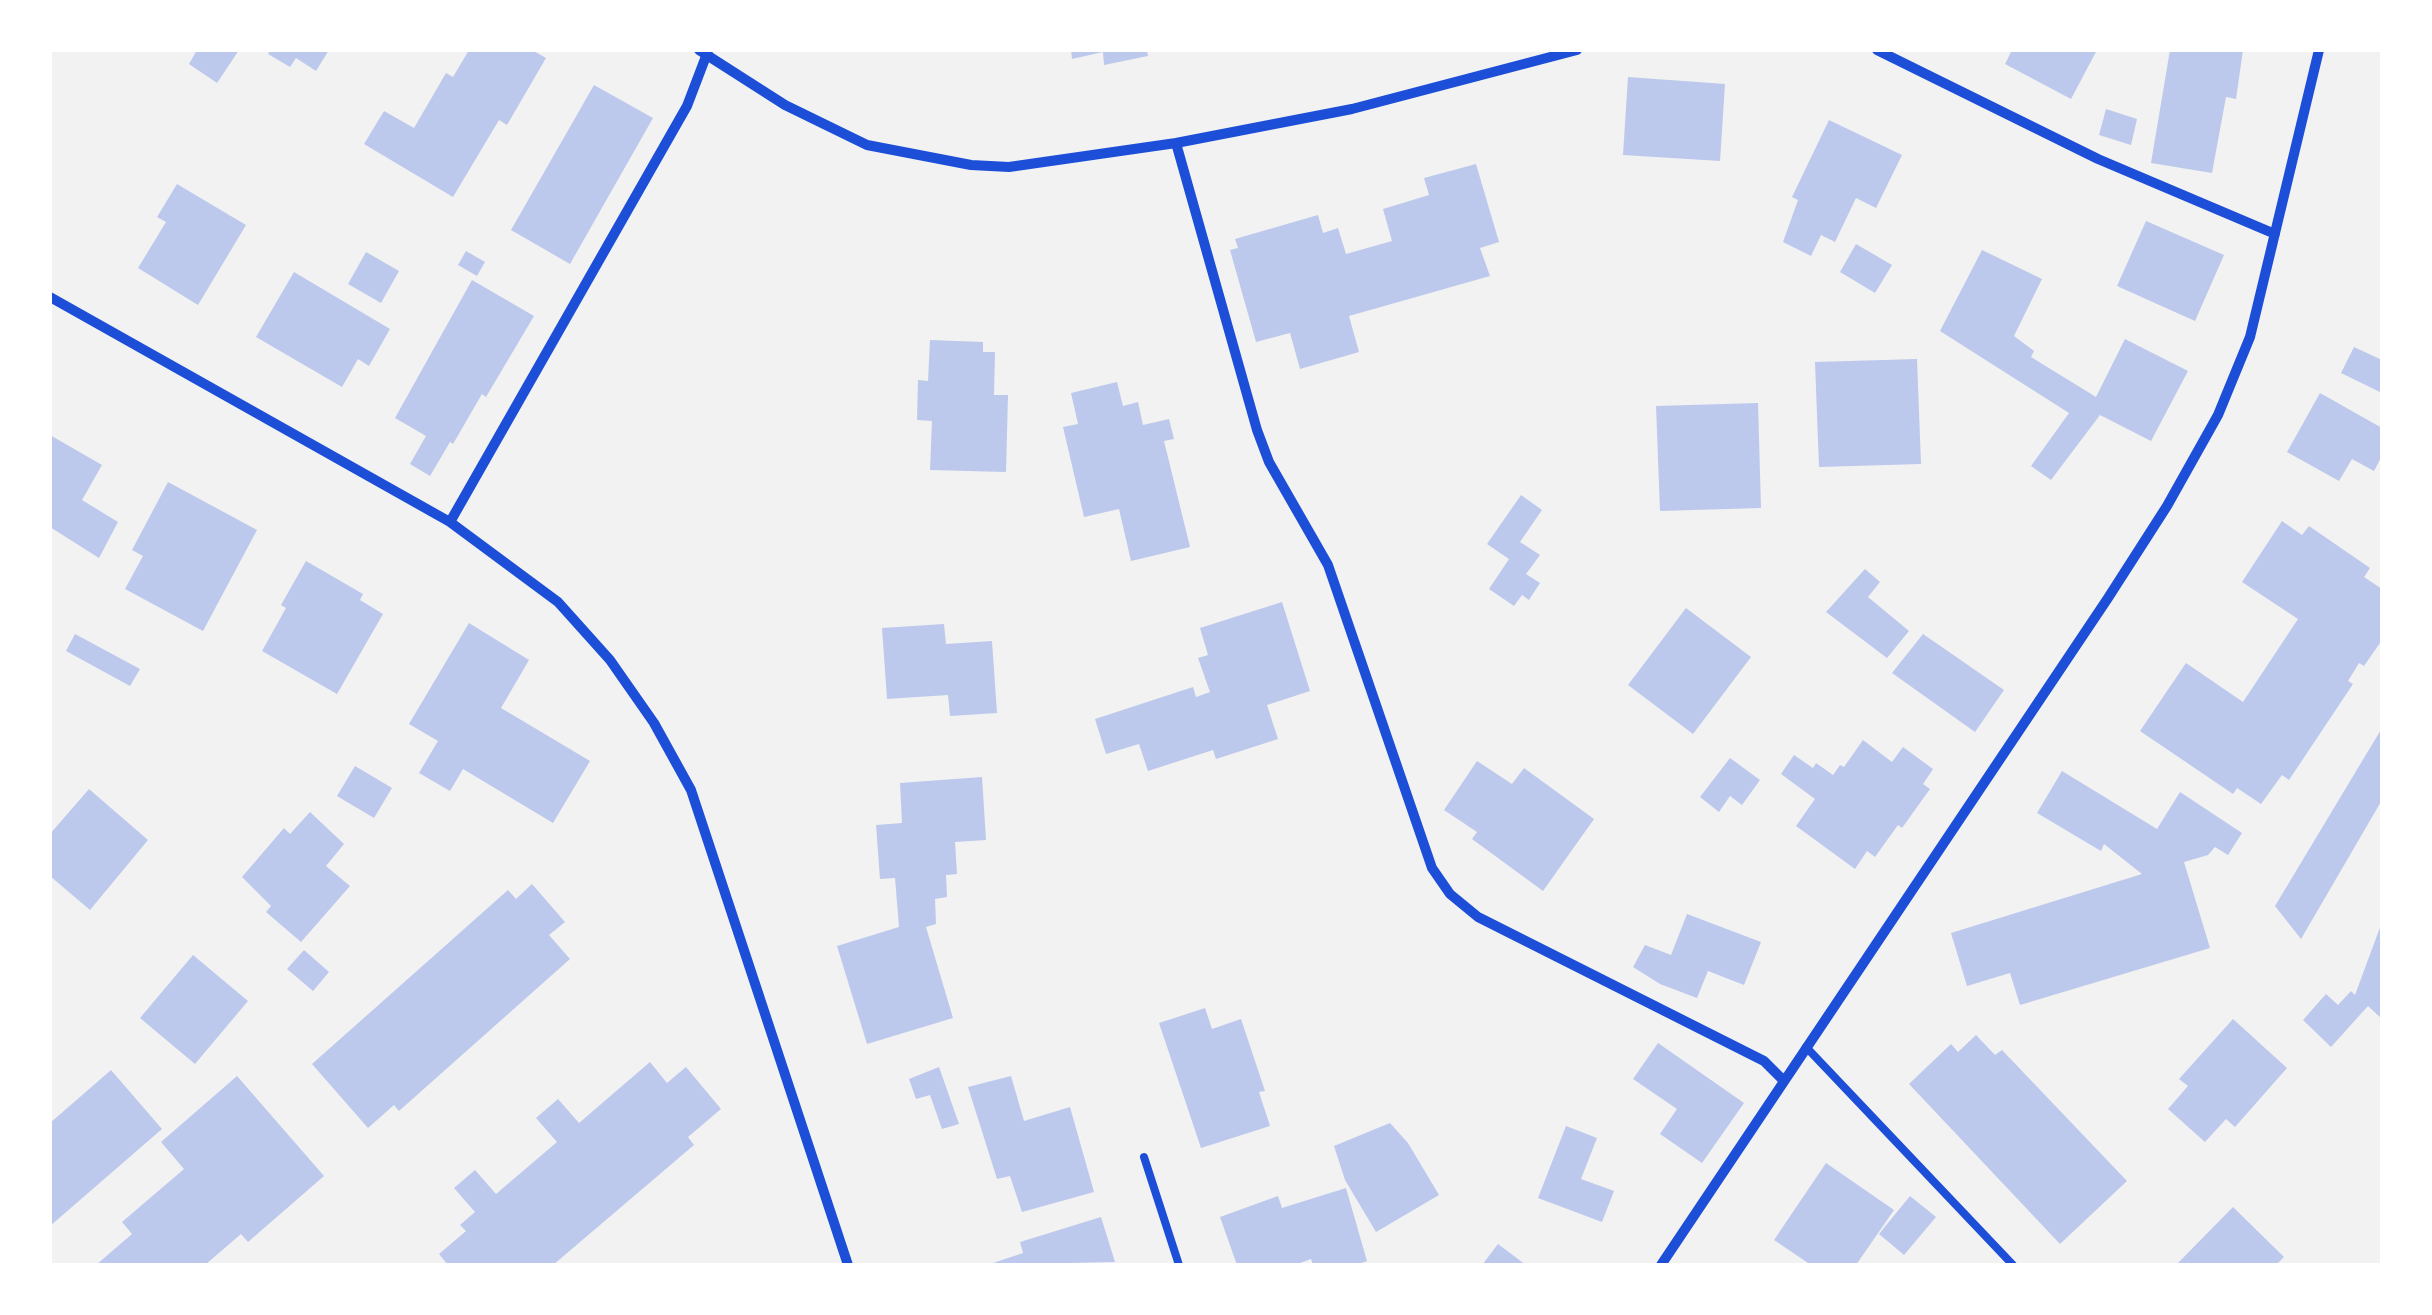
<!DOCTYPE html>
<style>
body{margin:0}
#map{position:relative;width:2432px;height:1315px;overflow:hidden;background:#f2f2f2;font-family:Manrope,sans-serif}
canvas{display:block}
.frame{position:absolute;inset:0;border:52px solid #fff;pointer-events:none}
</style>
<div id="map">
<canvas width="2432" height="1315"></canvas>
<div class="frame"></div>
</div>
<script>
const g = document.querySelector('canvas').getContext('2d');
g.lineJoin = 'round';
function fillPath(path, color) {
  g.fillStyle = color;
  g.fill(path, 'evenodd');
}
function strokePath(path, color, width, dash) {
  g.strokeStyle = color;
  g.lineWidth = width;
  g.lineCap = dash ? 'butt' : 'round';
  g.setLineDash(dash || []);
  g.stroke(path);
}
const building = new Path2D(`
 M197,50H239L217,83L189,64Z
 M271,50H329L316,71L296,58L290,67L268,54Z
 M469,50H532L546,58L507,125L499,120L453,197L364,144L384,111L414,128L446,73L453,77Z
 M1071,50H1147L1148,56L1104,65L1103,52L1072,59Z
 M2012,50H2097L2071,99L2005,64Z
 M2170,50H2243L2236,99L2226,97L2212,173L2151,163Z
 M1628,77L1725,84L1720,161L1623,155Z
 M594,85L653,118L570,264L511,230Z
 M2106,109L2137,119L2131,145L2099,135Z
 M1829,120L1902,155L1876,208L1856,198L1835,242L1821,235L1811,256L1783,242L1798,200L1792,197Z
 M1476,164L1499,242L1480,248L1490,276L1349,316L1359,352L1300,369L1290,333L1256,342L1230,250L1238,248L1235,239L1318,215L1323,233L1338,228L1346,254L1392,241L1383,209L1429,195L1424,178Z
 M177,184L246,225L198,305L138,268L166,222L157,217Z
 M2146,221L2224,255L2195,321L2117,286Z
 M1856,244L1892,265L1875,293L1840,272Z
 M1982,250L2042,279L2014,336L2034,351L2031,357L2096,397L2125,339L2188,371L2151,441L2100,415L2051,480L2031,466L2069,413L1940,331Z
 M466,251L485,262L477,276L458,265Z
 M366,252L399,271L381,303L348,284Z
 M294,272L390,329L369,366L358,359L342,387L256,337Z
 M472,280L534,316L486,397L482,394L453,444L450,442L430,476L410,464L426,436L395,418Z
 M930,340L983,342V352H995L994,395H1008L1006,472L930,470L932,421L917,420L918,380L928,381Z
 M2354,347L2382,360V393L2341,373Z
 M1917,359L1921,464L1819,467L1815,362Z
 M1117,382L1123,406L1138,402L1143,425L1169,419L1174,439L1164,441L1190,547L1131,561L1119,509L1084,517L1063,427L1078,424L1071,393Z
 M2320,393L2382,428V456L2374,471L2352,459L2339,481L2287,452Z
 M1758,403L1761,508L1660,511L1656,406Z
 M50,435L102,465L82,500L118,522L99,558L50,527Z
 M168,482L257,530L203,631L125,589L143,556L132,550Z
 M1521,495L1542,510L1520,542L1540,555L1526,574L1540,583L1529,600L1522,595L1514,606L1489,589L1509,559L1487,544Z
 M2282,521L2302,535L2309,526L2370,568L2364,577L2382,589V640L2364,666L2359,663L2348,681L2353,684L2289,780L2282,775L2261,804L2237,788L2233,794L2140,731L2186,663L2243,702L2298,619L2242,582Z
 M306,561L363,594L360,600L383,614L337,694L262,651L286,608L281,605Z
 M1865,569L1880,582L1868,597L1909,631L1887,658L1826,612Z
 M1282,602L1310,691L1267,705L1278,739L1216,759L1213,750L1148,771L1139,744L1106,754L1095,719L1193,687L1196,697L1210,692L1198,658L1208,655L1200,628Z
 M1686,608L1751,657L1693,734L1628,685Z
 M469,623L529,660L501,708L590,761L553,823L463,769L450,791L419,773L438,741L409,724Z
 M944,624L946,644L992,641L997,713L950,716L948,695L887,699L882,628Z
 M75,634L140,669L130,686L66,651Z
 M1923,634L2004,690L1975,732L1892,673Z
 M2382,728V800L2301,939L2275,906Z
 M1863,740L1892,762L1903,747L1933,769L1923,784L1930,789L1902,828L1898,825L1875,857L1867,851L1855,869L1796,826L1815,799L1781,774L1794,755L1813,768L1816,763L1833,775L1840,765L1844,767Z
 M1730,758L1760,780L1742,805L1730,796L1719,812L1700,797Z
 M1477,761L1512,784L1524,768L1594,819L1543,891L1472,839L1477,832L1444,810Z
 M355,766L392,788L374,818L337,796Z
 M2062,771L2157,829L2180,792L2242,833L2228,855L2215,847L2208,855L2184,862L2210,948L2020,1005L2010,973L1967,986L1951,933L2142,874L2104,844L2101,851L2037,813Z
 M982,777L986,840L955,842L957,874L946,875L947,897L935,899L936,924L926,927L953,1018L867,1044L837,946L899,927L895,878L880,879L876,825L902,823L900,783Z
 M89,789L148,840L90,910L50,876V834Z
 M310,812L344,844L326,866L350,886L301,942L266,912L271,906L242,877L284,828L290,834Z
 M532,884L565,922L549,935L570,959L399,1111L394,1105L368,1128L312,1064L508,890L516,899Z
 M1687,914L1761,942L1744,985L1708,971L1697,998L1660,984L1633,967L1645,945L1671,955Z
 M2382,922V1019L2368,1006L2331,1047L2303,1020L2326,994L2338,1005L2351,991L2355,995Z
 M304,950L329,972L313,991L287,969Z
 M193,955L248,1001L195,1064L140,1018Z
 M1205,1008L1212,1029L1241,1019L1265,1091L1259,1092L1270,1126L1201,1148L1159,1023Z
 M2233,1019L2287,1068L2235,1127L2226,1119L2205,1142L2168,1109L2188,1086L2179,1079Z
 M1976,1035L1995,1055L2002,1050L2127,1181L2060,1244L1909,1084L1951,1044L1958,1052Z
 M1658,1043L1744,1103L1702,1163L1660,1134L1677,1109L1633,1079Z
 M650,1062L667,1083L686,1067L721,1109L688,1137L694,1145L553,1265H448L439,1254L466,1231L460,1225L475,1212L454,1188L475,1170L496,1194L557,1142L536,1118L558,1099L579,1123Z
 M939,1067L959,1124L942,1129L930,1095L916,1099L909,1079Z
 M111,1070L162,1129L50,1226V1123Z
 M237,1076L324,1176L248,1242L241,1234L205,1265H96L132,1234L122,1222L184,1169L161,1142Z
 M1011,1076L1024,1121L1070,1107L1094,1192L1022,1212L1010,1176L997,1179L968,1087Z
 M1390,1123L1408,1143L1439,1195L1376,1232L1345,1180L1334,1146Z
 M1566,1126L1597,1138L1581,1179L1614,1191L1602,1222L1538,1198Z
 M1826,1163L1894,1210L1856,1265H1811L1774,1240Z
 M1346,1188L1367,1261L1356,1265H1313L1311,1259L1295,1265H1237L1220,1217L1278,1196L1282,1208Z
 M1910,1196L1936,1217L1904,1255L1879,1234Z
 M2233,1207L2284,1257L2276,1265H2176Z
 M1101,1217L1115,1262L987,1265L1023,1253L1020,1242Z
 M1498,1244L1526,1265H1482Z`);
const service = new Path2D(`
 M1806,1047L2013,1265
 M1144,1157L1179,1265`);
const minor = new Path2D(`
 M699,50L785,105L867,145L971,165L1009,167L1176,143L1352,109L1577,50
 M1877,50L2098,159L2275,234
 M1176,143L1257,430L1269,462L1328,565L1432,868L1450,894L1478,917L1764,1061L1784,1081
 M50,297L450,522L558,602L610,660L654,723L691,790L848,1265
 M450,522L687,106L708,51
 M1661,1265L2108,598L2167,506L2218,415L2250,337L2319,50`);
fillPath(building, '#bdc9ec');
strokePath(service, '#1d4ed8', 8);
strokePath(minor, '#1d4ed8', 10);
</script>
